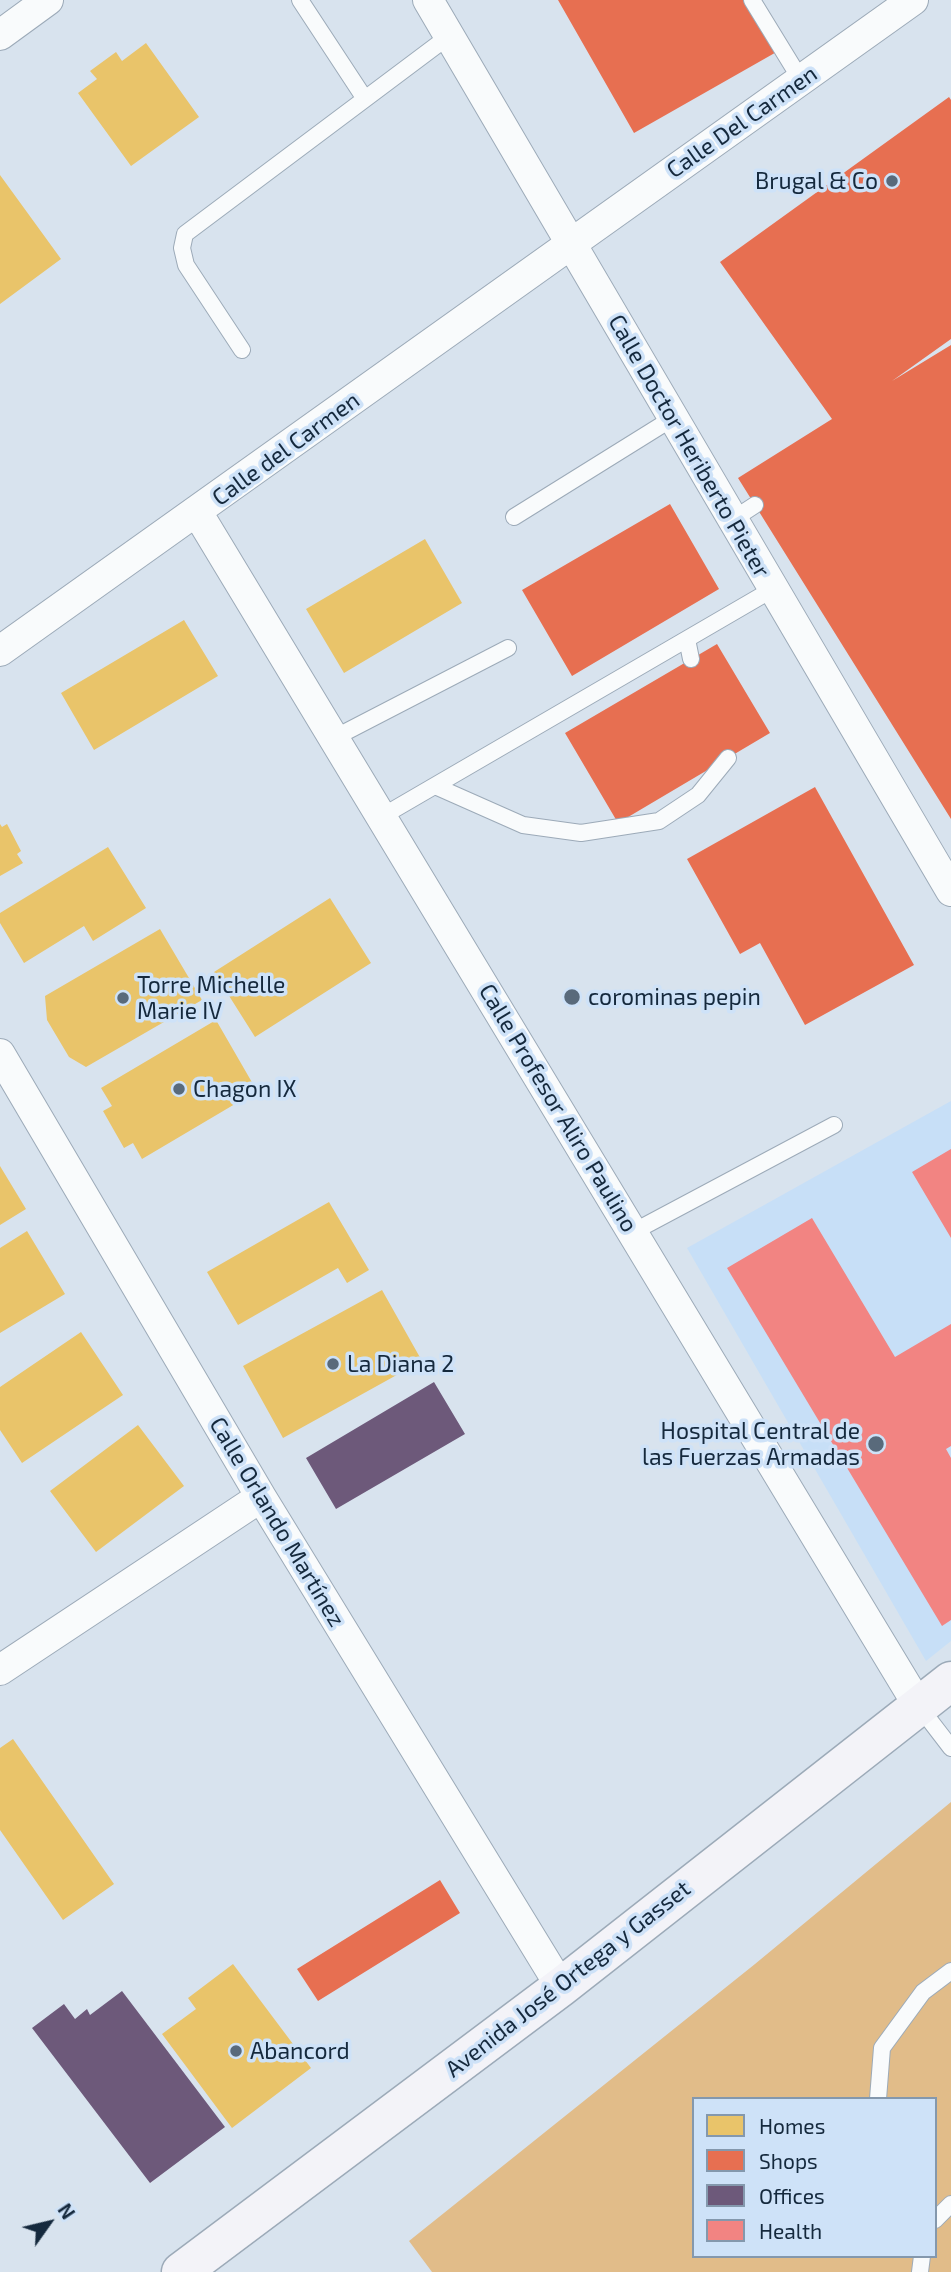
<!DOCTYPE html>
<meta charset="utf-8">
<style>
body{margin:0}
#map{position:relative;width:951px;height:2272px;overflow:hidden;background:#d8e3ee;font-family:"Exo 2",sans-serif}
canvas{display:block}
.legend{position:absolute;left:692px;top:2097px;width:245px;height:161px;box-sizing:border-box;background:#cee2f8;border:2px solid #8498ad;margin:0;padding:9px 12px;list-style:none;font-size:21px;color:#15293d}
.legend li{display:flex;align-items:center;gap:14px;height:35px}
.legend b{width:35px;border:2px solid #8498ad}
.north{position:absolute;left:14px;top:2188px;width:70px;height:70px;-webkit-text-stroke:5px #cee2f8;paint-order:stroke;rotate:56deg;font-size:19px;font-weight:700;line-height:28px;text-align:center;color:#15293d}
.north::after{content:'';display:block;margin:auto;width:24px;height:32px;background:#15293d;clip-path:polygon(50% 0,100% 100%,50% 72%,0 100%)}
</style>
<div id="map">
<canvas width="951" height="2272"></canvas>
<ul class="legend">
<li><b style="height:19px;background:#e9c46a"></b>Homes</li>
<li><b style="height:19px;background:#e76f51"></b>Shops</li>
<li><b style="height:19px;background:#6d597a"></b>Offices</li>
<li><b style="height:19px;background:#f28482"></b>Health</li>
</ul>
<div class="north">N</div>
</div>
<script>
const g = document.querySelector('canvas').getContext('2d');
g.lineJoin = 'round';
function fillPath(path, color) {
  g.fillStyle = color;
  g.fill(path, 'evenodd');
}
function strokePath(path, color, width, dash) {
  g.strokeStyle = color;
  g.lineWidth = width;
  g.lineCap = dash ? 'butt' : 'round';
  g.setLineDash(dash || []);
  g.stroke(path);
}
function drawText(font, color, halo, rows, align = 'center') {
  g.font = font + ' "Exo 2",sans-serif';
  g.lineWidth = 7;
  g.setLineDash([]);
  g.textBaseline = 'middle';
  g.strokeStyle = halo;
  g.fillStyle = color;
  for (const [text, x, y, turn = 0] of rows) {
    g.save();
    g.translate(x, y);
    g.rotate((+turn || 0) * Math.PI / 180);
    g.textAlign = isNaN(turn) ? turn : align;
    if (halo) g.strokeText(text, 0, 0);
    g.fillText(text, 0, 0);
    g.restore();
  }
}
const built = new Path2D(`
 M951,1101V1641L926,1661L687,1248Z`);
const green = new Path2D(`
 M951,1802V2272H432L409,2241L755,1964ZM694,2099H935V2256H694Z`);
const homes = new Path2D(`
 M146,43L199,117L131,166L78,93L97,79L90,71L116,52L122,61Z
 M0,175L61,259L0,304Z
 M425,539L462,603L344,673L306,609Z
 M184,620L218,676L94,750L61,693Z
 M0,824L2,827L7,824L21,851L17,854L23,863L0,876Z
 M108,847L146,908L93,941L84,926L24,963L0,923V913Z
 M330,898L371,963L255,1037L214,972Z
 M160,929L202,1000L86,1067L69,1057L47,1020L45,996Z
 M216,1020L257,1091L142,1159L133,1143L124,1148L103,1111L112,1106L101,1088Z
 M0,1166L26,1209L0,1225Z
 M329,1202L369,1270L347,1283L338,1268L238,1325L207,1272Z
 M27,1231L65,1294L0,1333V1248Z
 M382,1290L422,1361L283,1438L243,1366Z
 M81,1332L123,1395L22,1463L0,1430V1387Z
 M138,1425L184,1486L96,1552L50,1491Z
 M13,1739L114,1884L63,1920L0,1830V1748Z
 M233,1964L311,2068L232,2128L162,2034L196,2009L188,1998Z`);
const shops = new Path2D(`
 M558,0H760L780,50L634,133Z
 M949,97L951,100V339L892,381L951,345V819L738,478L832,419L720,262Z
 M670,504L719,589L572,676L522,590Z
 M717,644L770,733L618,823L565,733Z
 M815,787L914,965L805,1025L760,943L740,954L687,859Z
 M440,1880L460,1913L318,2001L297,1969Z`);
const offices = new Path2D(`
 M434,1382L465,1434L336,1509L306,1458Z
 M122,1991L225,2127L150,2183L32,2028L64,2004L75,2019L87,2009L90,2015Z`);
const health = new Path2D(`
 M951,1149V1238L912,1172Z
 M812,1218L895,1357L951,1324V1446L946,1449L951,1458V1620L942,1626L727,1268Z`);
const service = new Path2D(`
 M300,0L365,99
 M752,0L801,80
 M242,350L186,265L182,248L185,234L449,36
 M514,517L673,418
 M732,520L755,505
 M687,639L691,659
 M334,738L508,648
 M435,786L523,825L581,833L659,821L698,795L728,758
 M381,817L773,589
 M633,1232L834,1125
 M918,1705L951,1748
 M878,2099L882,2048L923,1992L951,1971
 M935,2220L951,2204
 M920,2272L922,2256`);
const minor = new Path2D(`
 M428,0L951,891
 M0,35L48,0
 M197,512L918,1705
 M0,651L913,0
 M0,1054L261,1497L561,1987
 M0,1670L261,1497`);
const secondary = new Path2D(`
 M181,2272L561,1987L951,1681`);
const markers = [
 [892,181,7,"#596a7b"],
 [572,997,9,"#596a7b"],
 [123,998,7,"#596a7b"],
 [179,1089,7,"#596a7b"],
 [333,1364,7,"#596a7b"],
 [876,1444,9,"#596a7b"],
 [236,2051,7,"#596a7b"]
];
const streetNames = [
 ["Calle Del Carmen",742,122,-35],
 ["Calle Doctor Heriberto Pieter",689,446,60],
 ["Calle del Carmen",286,449,-36],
 ["Calle Profesor Aliro Paulino",558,1108,59],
 ["Calle Orlando Martínez",277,1522,59],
 ["Avenida José Ortega y Gasset",568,1979,-38]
];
const poiNames = [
 ["Brugal & Co",878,181,"right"],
 ["Torre Michelle",137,985],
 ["Marie IV",137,1011],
 ["corominas pepin",588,997],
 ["Chagon IX",193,1089],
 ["La Diana 2",347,1364],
 ["Hospital Central de",860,1431,"right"],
 ["las Fuerzas Armadas",860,1457,"right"],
 ["Abancord",250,2051]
];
fillPath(built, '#c7dff7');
fillPath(green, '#e1bc89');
fillPath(homes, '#e9c46a');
fillPath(shops, '#e76f51');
fillPath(offices, '#6d597a');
fillPath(health, '#f28482');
strokePath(service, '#9caab8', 18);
strokePath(minor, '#9caab8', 32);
strokePath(secondary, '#9caab8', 41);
strokePath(service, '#f9fbfc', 16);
strokePath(minor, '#f9fbfc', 30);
strokePath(secondary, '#f3f3f8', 38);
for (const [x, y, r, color] of markers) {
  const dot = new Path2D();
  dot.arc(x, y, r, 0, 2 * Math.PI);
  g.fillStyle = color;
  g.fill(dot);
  strokePath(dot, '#cee2f8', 2.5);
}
drawText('23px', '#15293d', '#cee2f8', streetNames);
drawText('23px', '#15293d', '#cee2f8', poiNames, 'left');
</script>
